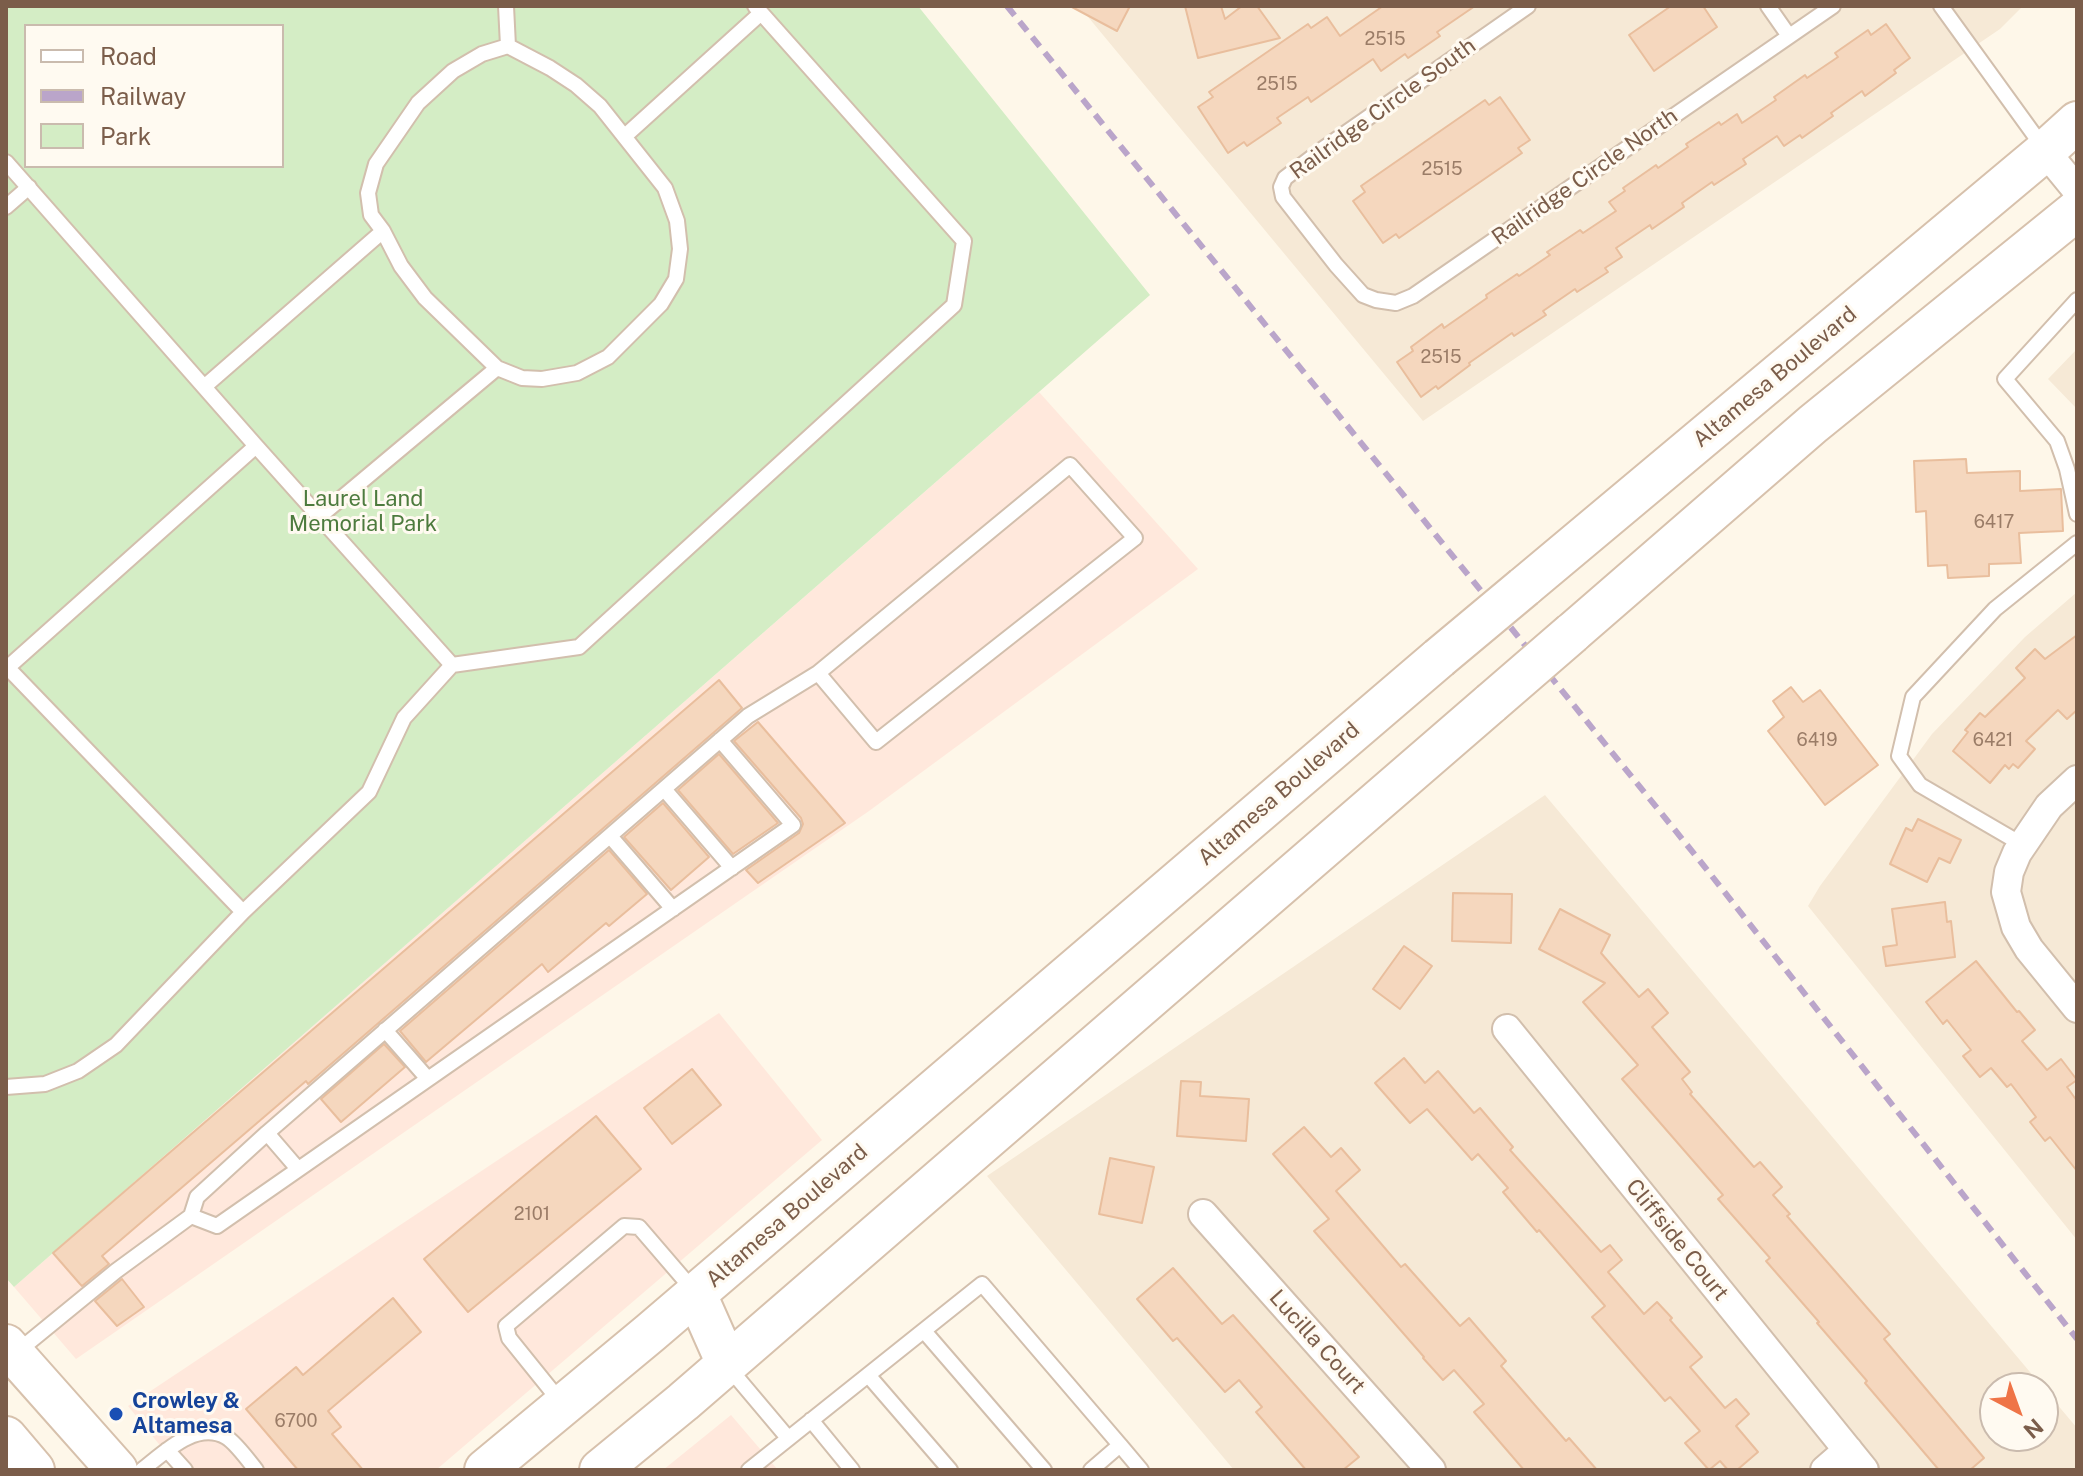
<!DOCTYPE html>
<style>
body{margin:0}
#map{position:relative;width:2083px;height:1476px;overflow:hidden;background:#fef7e9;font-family:"Public Sans",sans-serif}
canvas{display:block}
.frame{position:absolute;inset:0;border:8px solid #7b5d4a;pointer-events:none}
.legend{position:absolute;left:24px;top:24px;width:260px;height:144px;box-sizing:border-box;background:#fffaf1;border:2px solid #cabbae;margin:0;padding:10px 14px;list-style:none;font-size:24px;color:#7b5d4a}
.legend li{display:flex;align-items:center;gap:16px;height:40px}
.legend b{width:40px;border:2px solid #cabbae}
.north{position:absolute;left:1979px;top:1372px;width:80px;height:80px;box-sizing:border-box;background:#fffaf1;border:2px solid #cabbae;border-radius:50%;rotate:139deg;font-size:22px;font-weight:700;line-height:32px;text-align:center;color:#7b5d4a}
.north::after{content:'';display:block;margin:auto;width:28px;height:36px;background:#ef7447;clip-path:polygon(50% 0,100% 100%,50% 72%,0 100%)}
</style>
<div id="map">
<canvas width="2083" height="1476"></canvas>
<div class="frame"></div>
<ul class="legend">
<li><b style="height:10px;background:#fff"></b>Road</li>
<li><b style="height:10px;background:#baa5ca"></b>Railway</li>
<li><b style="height:22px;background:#d4edc5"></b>Park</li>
</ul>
<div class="north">N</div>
</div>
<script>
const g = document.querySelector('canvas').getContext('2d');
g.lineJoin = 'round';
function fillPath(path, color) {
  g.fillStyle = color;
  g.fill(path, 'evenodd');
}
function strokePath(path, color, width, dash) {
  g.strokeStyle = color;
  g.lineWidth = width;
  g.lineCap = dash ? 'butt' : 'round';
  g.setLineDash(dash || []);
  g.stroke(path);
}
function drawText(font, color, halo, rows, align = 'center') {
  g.font = font + ' "Public Sans",sans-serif';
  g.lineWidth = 6;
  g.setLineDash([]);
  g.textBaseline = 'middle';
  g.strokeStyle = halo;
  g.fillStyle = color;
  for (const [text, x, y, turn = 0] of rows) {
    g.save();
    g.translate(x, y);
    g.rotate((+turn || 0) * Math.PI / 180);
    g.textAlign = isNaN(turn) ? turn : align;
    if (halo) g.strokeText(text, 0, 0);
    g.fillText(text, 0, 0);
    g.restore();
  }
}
const residential = new Path2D(`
 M1079,6H2023L2000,29L1423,421Z
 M2077,349V409L2048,379Z
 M2077,592V1240L1808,906L1820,886L1932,734L2025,637Z
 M1545,795L2077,1428V1470H1234L987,1176ZM1995,1388H2043V1436H1995Z`);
const commercial = new Path2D(`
 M1039,392L1198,569L869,811L76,1359L14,1287Z
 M719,1013L822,1140L436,1470H180L128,1406Z
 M731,1415L778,1470H663Z`);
const green = new Path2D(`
 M6,6H918L1150,295L14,1287L6,1278ZM26,26H282V166H26Z`);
const building = new Path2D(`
 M1070,6H1130L1117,31Z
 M1185,6H1221L1225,19L1242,6H1257L1280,38L1198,58Z
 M1383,6H1475L1437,32L1440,36L1408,58L1405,54L1381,71L1373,59L1311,102L1308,97L1277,118L1281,123L1247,146L1244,142L1228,153L1198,107L1213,97L1209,92L1308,24L1311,28L1327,17L1340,36Z
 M1671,6H1703L1717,27L1654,71L1629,35Z
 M1886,24L1910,58L1894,70L1896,73L1865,96L1862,91L1831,113L1833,116L1802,138L1800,135L1784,146L1777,136L1743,159L1746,164L1714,185L1712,182L1682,203L1684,207L1652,229L1650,225L1616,248L1622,257L1605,268L1608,272L1577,292L1575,289L1543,311L1546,315L1514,336L1512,333L1469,363L1470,365L1438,389L1436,386L1421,397L1397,362L1413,351L1411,347L1442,324L1444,328L1487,298L1486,295L1517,274L1519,276L1550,255L1547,252L1580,230L1583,233L1616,211L1609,202L1625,191L1623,188L1656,165L1658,168L1688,147L1686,144L1719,122L1721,125L1737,114L1742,123L1776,100L1774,97L1805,75L1807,78L1838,57L1835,53L1868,30L1871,35Z
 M1500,97L1530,140L1518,148L1522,153L1399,238L1396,234L1383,243L1353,201L1365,192L1361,186L1485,100L1489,105Z
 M1966,459L1967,473L2020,471V491L2061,489L2063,531L2019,533L2021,563L1989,564V576L1948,578L1947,565L1928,566L1926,511L1916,512L1914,461Z
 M2077,635V710L2067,719L2058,710L2026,741L2035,749L2018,768L2013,764L2009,769L2005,765L1990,783L1953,751L1968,732L1965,730L1980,713L1985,717L2025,678L2016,668L2035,649L2045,659Z
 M719,680L742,708L308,1084L306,1081L102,1256L109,1264L82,1286L80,1284L53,1253Z
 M1791,687L1803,702L1820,690L1878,765L1825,805L1768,731L1784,717L1773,701Z
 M758,722L845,823L758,883L746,870L799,833L803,824L801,818L734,741Z
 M719,754L778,823L733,854L678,790Z
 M663,803L709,857L671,890L624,837Z
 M1918,819L1961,840L1950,863L1939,858L1927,882L1890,864L1906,828L1912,831Z
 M609,850L647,894L609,926L606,923L548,972L542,964L426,1062L400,1031Z
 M1453,893L1512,894L1511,943L1452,941Z
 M1945,902L1947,922L1951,921L1955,957L1886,966L1883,947L1897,945L1892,909Z
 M1560,909L1610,935L1601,953L1639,997L1648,989L1668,1013L1652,1027L1690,1072L1682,1079L1692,1092L1690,1094L1754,1167L1760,1162L1782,1187L1773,1195L1790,1214L1787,1216L1890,1334L1884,1339L1984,1458L1970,1470H1939L1865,1383L1867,1381L1817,1323L1819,1322L1766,1261L1770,1258L1718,1199L1723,1195L1622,1079L1638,1065L1583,1002L1605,983L1539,949Z
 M1404,946L1432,966L1400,1009L1373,989Z
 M1976,961L2017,1012L2019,1011L2035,1030L2022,1041L2047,1070L2061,1059L2077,1080L2067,1087L2077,1101V1171L2050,1137L2045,1141L2030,1122L2036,1117L2011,1084L2007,1087L1991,1068L1980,1077L1963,1056L1971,1050L1947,1020L1943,1024L1926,1002Z
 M384,1044L405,1067L341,1122L321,1099Z
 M1404,1058L1425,1083L1438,1071L1474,1113L1480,1108L1513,1147L1510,1150L1601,1252L1610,1245L1622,1260L1608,1272L1644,1314L1657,1302L1672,1318L1670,1320L1702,1357L1690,1367L1725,1408L1736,1399L1749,1414L1736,1426L1758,1452L1737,1470H1728L1720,1461L1709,1470L1685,1443L1700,1431L1670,1397L1665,1401L1592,1317L1605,1306L1539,1230L1537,1232L1503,1192L1508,1188L1478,1154L1472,1160L1427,1109L1410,1123L1375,1083Z
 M692,1069L721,1105L672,1144L644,1108Z
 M1181,1081L1201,1082L1200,1096L1249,1099L1246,1141L1177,1136Z
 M596,1116L641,1169L468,1312L424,1259Z
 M1304,1127L1331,1157L1341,1148L1360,1170L1336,1191L1401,1267L1405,1264L1460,1326L1469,1318L1506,1361L1501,1366L1566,1441L1569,1438L1597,1470H1524L1474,1412L1484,1404L1454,1370L1443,1380L1423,1358L1424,1357L1314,1231L1329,1219L1273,1154Z
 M1110,1158L1154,1167L1142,1223L1099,1214Z
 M1173,1268L1222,1324L1233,1315L1359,1457L1343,1470H1306L1256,1412L1262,1407L1239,1380L1225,1392L1177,1338L1173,1341L1137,1299Z
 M122,1279L144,1307L117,1326L95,1301Z
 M393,1298L421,1332L328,1411L341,1427L332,1434L363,1470H298L246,1409L296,1367L303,1375Z`);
const lane = new Path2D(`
 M506,6L508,46
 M1528,6L1323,149L1285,178L1281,187L1283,197L1336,265L1363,295L1376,300L1396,303L1413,296L1833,6
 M1768,6L1789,36
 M1941,6L2043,147
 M508,46L550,68L576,85L600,106L665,188L677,221L680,249L676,279L661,304L608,357L577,373L542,379L522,378L497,368L425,298L401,266L383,231L371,215L368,193L376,164L418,103L453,71L482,54Z
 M625,136L761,13
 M6,162L256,446L452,665
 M6,207L29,187
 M2077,300L2005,379L2057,441L2067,469L2077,514
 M204,387L383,231
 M319,517L497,368
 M6,666L243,912
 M6,669L256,446
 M664,789L732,868
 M610,836L673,909
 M2023,845L1920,785L1899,756L1913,697L1995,609L2077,543
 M385,1030L428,1079
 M6,1087L45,1084L78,1071L116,1045L243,912L369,792L404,718L452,665L579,647L954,305L964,241L755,6
 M267,1133L298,1169
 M191,1216L217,1226L793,825L720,740
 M924,1331L1044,1470
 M17,1352L116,1271L191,1216L197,1197L267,1133L748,716L818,673L1070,465L1135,538L876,742L818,673
 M729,1368L788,1438
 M868,1375L950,1470
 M563,1405L509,1338L506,1326L624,1226L639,1227L694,1291
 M811,1420L852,1470
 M1120,1445L1141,1470
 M167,1450L185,1470
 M142,1470C164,1453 196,1420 226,1437C235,1442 249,1461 256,1470
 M749,1470L982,1284L1120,1445L1091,1470`);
const street = new Path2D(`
 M2045,151L2077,190
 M2077,780L2049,806L2017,853L2009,872L2006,892L2016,927L2029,949L2077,1008
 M1507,1029L1864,1470
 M1203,1214L1431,1470
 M1825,1470L1848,1450`);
const secondary = new Path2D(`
 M1524,587L2045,151L2077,122
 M1572,633L1813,424L2077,210
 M696,1294L727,1364
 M6,1345L117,1470
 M6,1437L34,1470
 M485,1470L650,1333L1439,658
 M600,1470L683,1402L1491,703`);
const rail = new Path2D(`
 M1007,6L1700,861L2077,1339`);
const secondaryBridge = new Path2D(`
 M1439,658L1524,587
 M1491,703L1572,633`);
const markers = [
 [116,1414,8,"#1a4fb4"]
];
const numberNames = [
 ["2515",1385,39],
 ["2515",1277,84],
 ["2515",1442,169],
 ["2515",1441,357],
 ["6417",1994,522],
 ["6419",1817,740],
 ["6421",1993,740],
 ["2101",532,1214],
 ["6700",296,1421]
];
const streetNames = [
 ["Railridge Circle South",1383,109,-36],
 ["Railridge Circle North",1585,177,-35],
 ["Altamesa Boulevard",1775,377,-40],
 ["Altamesa Boulevard",1279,794,-41],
 ["Altamesa Boulevard",787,1216,-41],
 ["Cliffside Court",1677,1240,51],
 ["Lucilla Court",1317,1342,48]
];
const parkNames = [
 ["Laurel Land",363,499],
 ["Memorial Park",363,524]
];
const transitNames = [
 ["Crowley &",132,1401],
 ["Altamesa",132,1426]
];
fillPath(residential, '#f6e9d6');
fillPath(commercial, '#ffe8dc');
fillPath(green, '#d4edc5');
fillPath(building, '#f5d7be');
strokePath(building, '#e9be9d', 2);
strokePath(lane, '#d2bfad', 18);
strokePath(street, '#d2bfad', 32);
strokePath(secondary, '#d7c1ac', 44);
strokePath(lane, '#fff', 14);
strokePath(street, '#fff', 28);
strokePath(secondary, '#fff', 40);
strokePath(rail, '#baa5ca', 6, [12, 8]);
strokePath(secondaryBridge, '#d7c1ac', 44, []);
strokePath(secondaryBridge, '#fff', 40);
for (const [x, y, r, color] of markers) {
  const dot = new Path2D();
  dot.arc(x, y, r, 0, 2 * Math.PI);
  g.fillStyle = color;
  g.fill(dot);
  strokePath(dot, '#fffaf1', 3);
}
drawText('18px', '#9a7c67', null, numberNames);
drawText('22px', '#7b5d4a', '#fffaf1', streetNames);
drawText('22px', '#4d7b3e', '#fffaf1', parkNames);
drawText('bold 22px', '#164399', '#fffaf1', transitNames, 'left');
</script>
